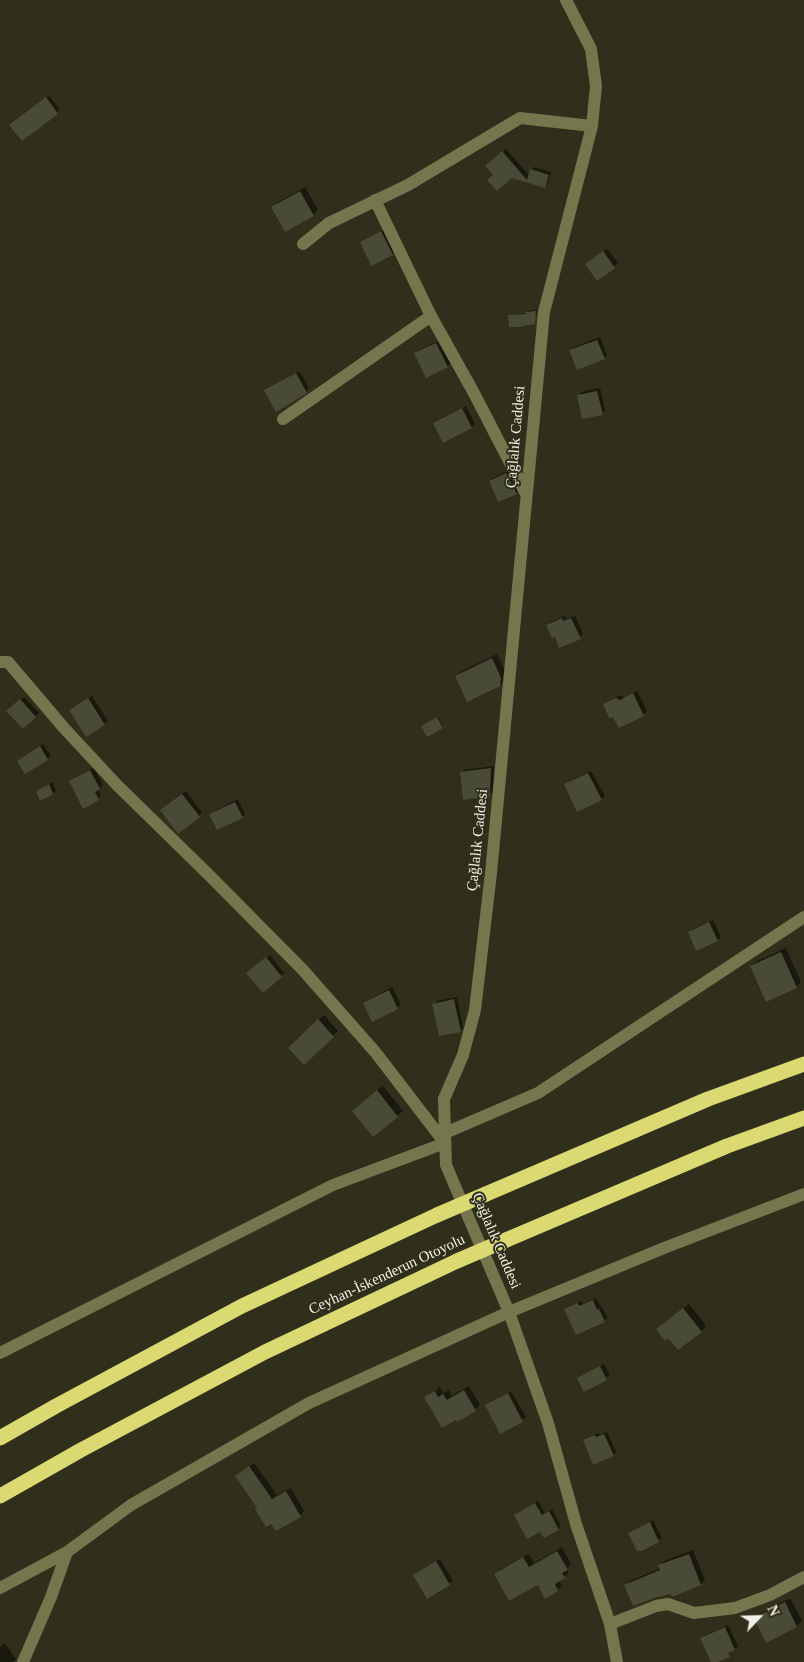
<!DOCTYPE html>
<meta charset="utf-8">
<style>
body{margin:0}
#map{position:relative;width:804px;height:1662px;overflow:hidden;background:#2f2f1b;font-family:"Times New Roman",serif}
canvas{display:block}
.north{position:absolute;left:734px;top:1592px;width:50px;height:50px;-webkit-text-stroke:4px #2f2f1b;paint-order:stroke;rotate:66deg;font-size:14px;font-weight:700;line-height:20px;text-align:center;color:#f1f1e5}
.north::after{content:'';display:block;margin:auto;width:18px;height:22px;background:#f1f1e5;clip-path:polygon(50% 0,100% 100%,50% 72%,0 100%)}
</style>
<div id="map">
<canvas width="804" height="1662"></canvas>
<div class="north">N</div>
</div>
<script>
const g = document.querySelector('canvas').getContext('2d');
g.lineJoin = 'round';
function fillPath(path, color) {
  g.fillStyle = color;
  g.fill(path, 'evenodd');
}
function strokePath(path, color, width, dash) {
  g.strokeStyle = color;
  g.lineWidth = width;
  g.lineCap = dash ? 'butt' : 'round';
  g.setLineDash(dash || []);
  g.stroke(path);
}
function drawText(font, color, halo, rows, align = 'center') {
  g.font = font + ' "Times New Roman",serif';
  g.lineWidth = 4;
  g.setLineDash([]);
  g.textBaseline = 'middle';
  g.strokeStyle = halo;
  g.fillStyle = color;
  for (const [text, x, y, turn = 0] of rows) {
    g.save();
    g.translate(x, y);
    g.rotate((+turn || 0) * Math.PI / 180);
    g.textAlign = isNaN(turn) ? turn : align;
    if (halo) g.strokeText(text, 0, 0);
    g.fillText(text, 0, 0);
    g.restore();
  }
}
const shadow = new Path2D(`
 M49,96L60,110L22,139L14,123Z
 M506,149L530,176L531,170L535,167L551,172L548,183L545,186L512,177L494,174L487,166Z
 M305,187L318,210L313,215L273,207L278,202Z
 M385,229L395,251L392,254L361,242Z
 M607,249L618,263L597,279L589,261Z
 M537,310L534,323L510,315L527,313L528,311Z
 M600,337L607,355L604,358L571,351L574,347Z
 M440,340L451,363L447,366L416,353L419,350Z
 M299,371L309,388L306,392L266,390Z
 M600,388L605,410L602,414L578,395L582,392Z
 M466,406L475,424L472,427L444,441L435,423L438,420Z
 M509,470L519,490L516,493L490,481L493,478Z
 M575,615L583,634L580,637L555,635L547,625L551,622L565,616L567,619Z
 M497,654L506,673L505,680L500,685L456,676L462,671Z
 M637,691L647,711L644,714L619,727L613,715L605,705L620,695L624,698Z
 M92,696L108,721L86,736L74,707Z
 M24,697L39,713L23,728L8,711Z
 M438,717L443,726L442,727L424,725Z
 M43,744L51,756L47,759L18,761Z
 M494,766L493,792L490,795L461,773L464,770Z
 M94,767L103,785L98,789L101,796L98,799L70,781Z
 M591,771L605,796L602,799L578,810L566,785L569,781Z
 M52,782L56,790L53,793L37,791Z
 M186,791L202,813L199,816L165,807Z
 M238,799L245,814L242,817L211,814L214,811Z
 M713,920L721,937L717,940L689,933L693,929Z
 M786,948L801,982L796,987L751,966L757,961Z
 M270,955L284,973L263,991L251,970Z
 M392,987L401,1005L373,1020L364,1003Z
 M457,997L463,1028L460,1031L434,1004L437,1001Z
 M324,1015L338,1031L304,1064L289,1048Z
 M383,1086L403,1111L373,1135L358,1106Z
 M596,1298L608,1318L604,1321L566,1309L581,1301L583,1304Z
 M689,1304L706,1326L701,1332L669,1336L657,1329Z
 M604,1364L610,1375L585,1390L579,1378Z
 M469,1386L480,1405L475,1410L426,1398L440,1387L443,1393L449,1390L452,1396Z
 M511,1391L526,1417L501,1432L486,1405Z
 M607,1432L616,1452L613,1455L584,1441L598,1433L599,1435Z
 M254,1463L277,1495L291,1488L304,1511L300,1516L258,1508L241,1472Z
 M538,1501L545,1513L552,1509L561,1526L558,1529L541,1530L516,1515Z
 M653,1520L662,1538L642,1550L630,1533Z
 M562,1547L571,1564L567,1569L569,1573L559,1580L562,1586L546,1597L538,1583L496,1574L500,1570L528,1554L534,1563Z
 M693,1550L705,1580L701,1584L672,1595L670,1593L625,1586L630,1581L661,1568L660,1566L664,1561Z
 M440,1559L453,1581L428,1597L418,1572Z
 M790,1598L802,1621L797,1626L756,1618L761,1613Z
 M728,1625L738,1646L728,1654L701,1639L705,1635Z
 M5,1643L16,1659L13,1662H0V1647Z`);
const building = new Path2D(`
 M46,97L58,114L22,141L9,125Z
 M502,151L527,180L530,169L549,175L545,188L512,178L497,191L487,180L493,175L485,166Z
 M300,191L314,216L285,232L271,207Z
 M381,231L393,255L371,266L360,242Z
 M603,251L615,268L597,281L585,264Z
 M536,311L535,324L522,326V327H509L508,315L526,314L525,312Z
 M597,340L605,359L577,370L569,350Z
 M436,343L448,367L426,378L414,353Z
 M296,373L307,393L276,412L264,390Z
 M597,391L603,415L582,419L577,395Z
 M462,408L472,428L443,443L433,423Z
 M506,473L517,494L498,502L489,481Z
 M562,618L563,621L571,618L581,639L559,648L555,637L552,638L546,625Z
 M492,658L501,678L500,686L467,702L455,676Z
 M633,693L644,716L619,728L613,717L609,718L603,704L616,698L620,700Z
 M88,698L105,725L86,737L69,710Z
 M20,699L36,717L23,729L6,711Z
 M437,717L443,728L427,737L421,726Z
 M40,746L48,760L25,774L17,761Z
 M491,768L490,796L463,800L460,772Z
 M90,770L100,789L95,792L99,800L83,809L69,781Z
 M588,773L602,800L577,812L564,784Z
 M49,784L53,794L40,801L36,791Z
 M182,794L200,817L178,834L160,810Z
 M235,802L243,818L217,830L209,814Z
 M709,922L718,941L696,951L688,932Z
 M781,952L797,988L766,1002L750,966Z
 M266,957L282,977L263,993L246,973Z
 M389,990L398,1009L372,1022L363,1003Z
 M454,999L461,1032L439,1036L432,1004Z
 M318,1019L334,1037L304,1065L288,1048Z
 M377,1090L398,1117L373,1137L352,1111Z
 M593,1300L597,1310L599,1309L605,1322L576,1335L564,1309L578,1303L579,1306Z
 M683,1308L702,1332L678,1350L668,1338L665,1341L656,1329Z
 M600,1366L607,1380L584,1392L577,1378Z
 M464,1390L476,1411L457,1422L456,1420L442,1428L424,1397L435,1391L438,1397L443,1394L447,1400Z
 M508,1393L523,1422L500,1434L485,1405Z
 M604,1434L614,1456L593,1465L583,1440L595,1435L596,1437Z
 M249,1466L272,1499L286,1491L301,1517L276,1531L271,1524L266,1527L255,1509L257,1508L235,1476Z
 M535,1503L542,1515L549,1511L559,1530L544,1538L540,1532L527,1539L514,1515Z
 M650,1522L659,1542L642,1551H637L628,1533Z
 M557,1551L568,1570L562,1573L565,1578L555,1584L558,1591L545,1599L538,1585L509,1601L494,1574L523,1557L529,1567Z
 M689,1554L701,1585L672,1597L670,1594L654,1598L633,1606L624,1585L660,1570L658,1565Z
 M436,1561L450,1585L427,1599L413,1575Z
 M785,1602L797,1627L766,1643L754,1618Z
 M725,1627L735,1650L728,1653L730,1657L718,1662H711L700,1638Z`);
const minor = new Path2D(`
 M566,0L591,49L596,86L592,126L544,312L491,873L475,1010L463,1055L444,1099L445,1133L446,1165L509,1312L548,1423L576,1524L610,1624L617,1662
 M375,200L431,316L475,395L526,494
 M303,244L329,223L408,185L520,118L592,126
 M283,419L431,316
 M0,662H8L64,728L117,785L211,877L303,970L376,1053L445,1143L333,1185L0,1353
 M445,1133L538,1093L804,917
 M0,1588L67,1552
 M610,1624L656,1606L668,1604L694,1613L735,1608L770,1595L804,1577
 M23,1662L51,1597L67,1552L131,1505L309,1403L509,1312L664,1248L804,1194`);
const highway = new Path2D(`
 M486,1194L708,1099L804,1064
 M506,1240L727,1146L804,1118
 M0,1438L56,1406L242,1306L437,1215
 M0,1496L81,1450L265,1352L457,1261`);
const highwayBridge = new Path2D(`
 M437,1215L486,1194
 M457,1261L506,1240`);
const streetNames = [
 ["Çağlalık Caddesi",516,437,-85],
 ["Çağlalık Caddesi",478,840,-84],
 ["Çağlalık Caddesi",496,1241,67],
 ["Ceyhan-İskenderun Otoyolu",387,1275,-25]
];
fillPath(shadow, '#0007');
fillPath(building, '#4a4b36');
strokePath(minor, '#76764e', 12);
strokePath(highway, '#dbda72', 15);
strokePath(highwayBridge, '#dbda72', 15);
drawText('15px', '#f1f1e5', '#2f2f1b', streetNames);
</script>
